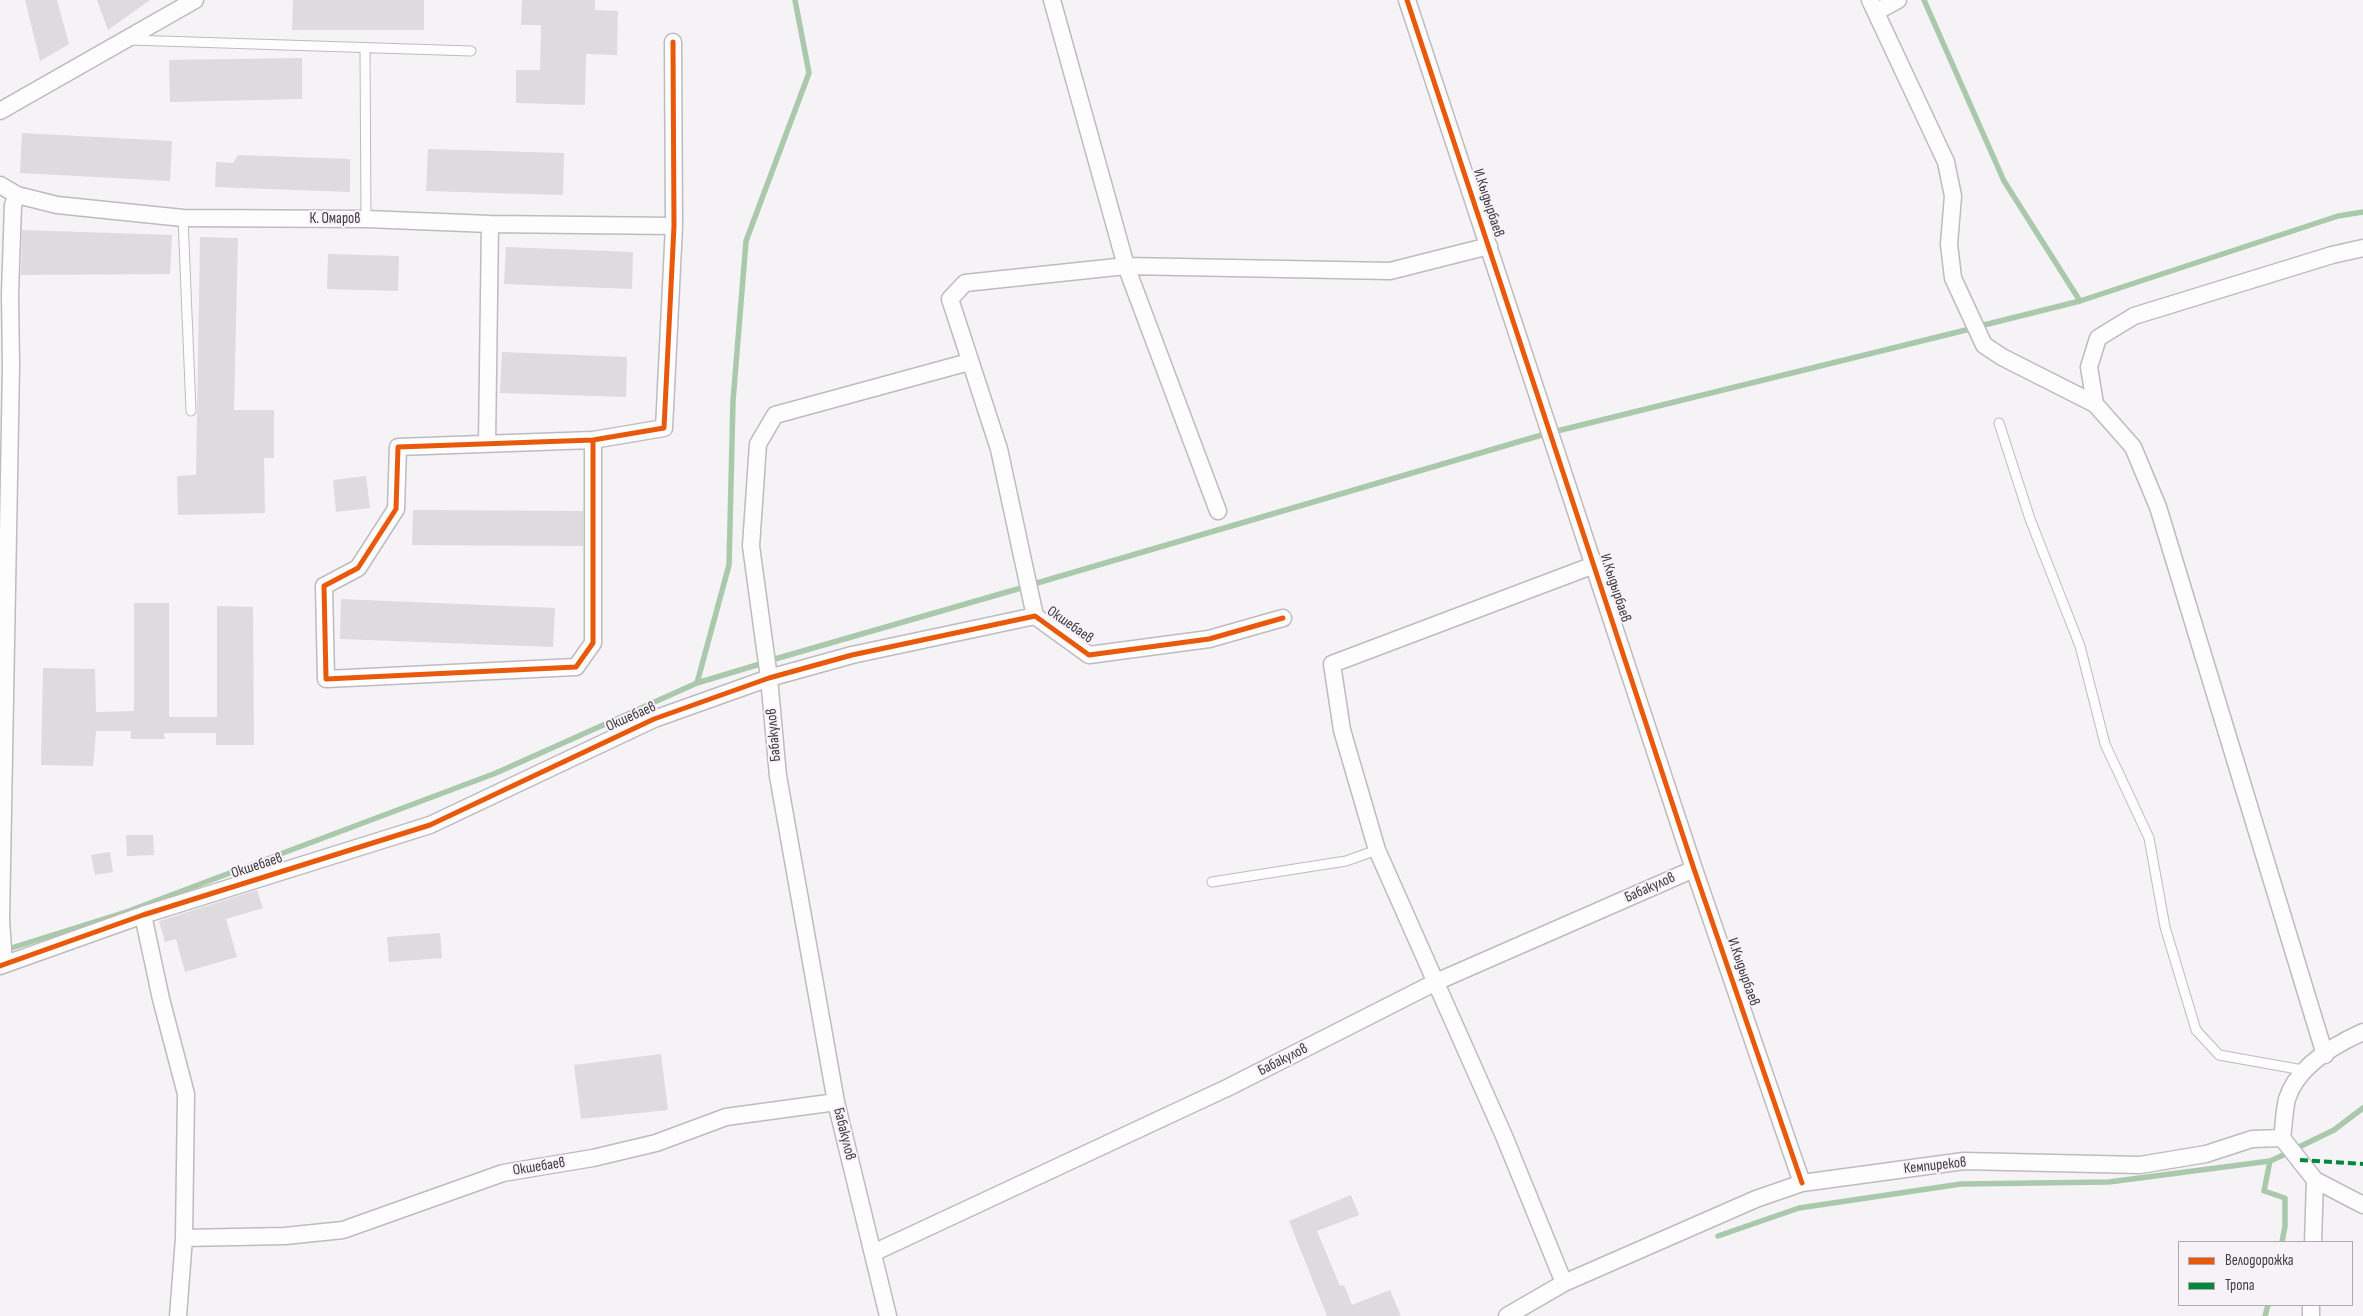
<!DOCTYPE html>
<meta charset="utf-8">
<style>
body{margin:0}
#map{position:relative;width:2363px;height:1316px;overflow:hidden;background:#f6f3f6;font-family:"Sofia Sans Condensed",sans-serif}
canvas{display:block}
.legend{position:absolute;left:2178px;top:1241px;width:175px;height:65px;box-sizing:border-box;background:#f7f2f7;border:1px solid #ada9ad;margin:0;padding:6px 9px;list-style:none;font-size:15px;color:#3e3c3e}
.legend li{display:flex;align-items:center;gap:10px;height:25px}
.legend b{width:25px;border:1px solid #ada9ad}
</style>
<div id="map">
<canvas width="2363" height="1316"></canvas>
<ul class="legend">
<li><b style="height:6px;background:#e8590c"></b>Велодорожка</li>
<li><b style="height:6px;background:#00873e"></b>Тропа</li>
</ul>
</div>
<script>
const g = document.querySelector('canvas').getContext('2d');
g.lineJoin = 'round';
function strokePath(path, color, width, dash) {
  g.strokeStyle = color;
  g.lineWidth = width;
  g.lineCap = dash ? 'butt' : 'round';
  g.setLineDash(dash || []);
  g.stroke(path);
}
function fillPath(path, color) {
  g.fillStyle = color;
  g.fill(path, 'evenodd');
}
function drawText(font, color, halo, rows, align = 'center') {
  g.font = font + ' "Sofia Sans Condensed",sans-serif';
  g.lineWidth = 4;
  g.setLineDash([]);
  g.textBaseline = 'middle';
  g.strokeStyle = halo;
  g.fillStyle = color;
  for (const [text, x, y, turn = 0] of rows) {
    g.save();
    g.translate(x, y);
    g.rotate((+turn || 0) * Math.PI / 180);
    g.textAlign = isNaN(turn) ? turn : align;
    if (halo) g.strokeText(text, 0, 0);
    g.fillText(text, 0, 0);
    g.restore();
  }
}
const stream = new Path2D(`
 M1924,0L2004,181L2080,301
 M1980,326L2080,301L2338,216L2363,212
 M1557,431L1970,329
 M1037,583L1545,434
 M775,659L1021,588
 M697,683L729,565L733,401L746,241L809,73L795,0
 M5,950L126,912L496,773L697,683L760,664
 M2297,1148L2334,1130L2363,1108
 M2270,1161L2264,1191L2285,1198V1226L2282,1242
 M1718,1236L1799,1208L1961,1184L2109,1182L2270,1161L2288,1153
 M2265,1316L2268,1305`);
const building = new Path2D(`
 M25,0H57L69,44L40,61Z
 M97,0H150L108,30Z
 M293,0H424V30H292Z
 M522,0H595V10L618,11L617,55L586,54L585,105L516,103V70H540L541,25H521Z
 M302,58V99L170,102L169,60Z
 M22,133L172,141L170,181L20,173Z
 M428,149L564,153L563,195L426,191Z
 M238,155L350,159V192L215,187L216,162L233,163Z
 M22,230L172,235L170,274L21,275Z
 M200,237L238,238L234,410H274V458H264L265,513L178,515L177,476L196,475Z
 M506,247L633,252L632,289L504,284Z
 M328,254L399,256L398,291L327,289Z
 M502,352L627,357L626,397L500,393Z
 M366,476L370,508L336,512L333,480Z
 M413,510L583,511V546L412,545Z
 M341,599L555,608L553,647L340,639Z
 M134,603H169V717H217V606L253,607L254,745H216V733H164L165,739H131V731H96L93,766L41,765L43,668L95,669L96,712L134,711Z
 M126,835H153L154,855L127,856Z
 M110,852L113,872L95,875L91,855Z
 M257,890L263,908L226,919L237,957L185,972L176,939L165,942L159,921Z
 M440,933L442,958L389,962L387,937Z
 M661,1054L668,1110L581,1119L574,1065Z
 M1351,1195L1359,1215L1317,1231L1340,1286L1344,1285L1352,1305L1390,1290L1401,1316H1327L1289,1221Z`);
const service = new Path2D(`
 M130,40L471,51
 M365,48L366,219
 M183,218L191,411
 M1999,423L2030,519L2080,646L2105,744L2149,838L2165,927L2196,1030L2219,1055L2303,1070
 M1212,882L1346,861L1377,850`);
const minor = new Path2D(`
 M1052,0L1126,266L1218,511
 M1407,0L1694,869L1802,1183
 M1870,0L1946,162L1953,196L1949,244L1953,278L1984,345L2002,357L2095,404L2133,447L2158,507L2325,1055
 M1876,12L1898,0
 M0,111L195,0
 M0,185L17,195L57,205L183,218L366,219L490,224L674,226
 M2095,404L2089,367L2098,338L2134,316L2332,255L2363,248
 M593,440V643L576,667L326,679L324,586L358,568L396,509L398,447L593,440L664,428L674,226L673,42
 M487,444L490,224
 M1035,616L999,449L950,299L965,283L1126,266L1390,271L1489,246
 M143,915L161,999L186,1094L184,1238L178,1316
 M4,964L1,920L11,366L10,294L13,205L17,195
 M0,966L143,915L430,825L654,719L769,678L852,655L1035,616L1089,655L1209,639L1283,618
 M2282,1138C2284,1125 2284,1111 2287,1099C2297,1067 2334,1045 2363,1032
 M184,1238L285,1236L343,1230L503,1173L593,1158L656,1143L726,1117L836,1102
 M2313,1242L2315,1180
 M873,1253L1229,1087L1436,982L1694,869
 M1564,1283L1504,1136L1377,850L1342,730L1332,664L1594,565
 M888,1316L836,1102L778,776L769,678L751,546L758,444L775,415L969,362
 M1507,1316L1564,1283L1756,1199L1802,1183L1964,1161L2140,1165L2206,1154L2252,1139L2282,1138L2315,1180L2363,1205
 M2311,1316V1305`);
const quiet = new Path2D(`
 M2300,1160L2363,1164`);
const cycleway = new Path2D(`
 M1407,0L1694,869L1802,1183
 M593,440V643L576,667L326,679L324,586L358,568L396,509L398,447L593,440L664,428L674,226L673,42
 M0,966L143,915L430,825L654,719L769,678L852,655L1035,616L1089,655L1209,639L1283,618`);
const streetNames = [
 ["И.Кыдырбаев",1488,203,72],
 ["К. Омаров",335,219],
 ["И.Кыдырбаев",1615,588,72],
 ["Окшебаев",1070,625,35],
 ["Окшебаев",631,717,-24],
 ["Бабакулов",774,735,-95],
 ["Окшебаев",257,866,-18],
 ["Бабакулов",1650,888,-24],
 ["И.Кыдырбаев",1743,972,71],
 ["Бабакулов",1283,1060,-27],
 ["Бабакулов",844,1134,76],
 ["Кемпиреков",1935,1166,-6],
 ["Окшебаев",539,1167,-9]
];
strokePath(stream, '#aac9ac', 5.5);
fillPath(building, '#dddbdd');
strokePath(service, '#bdbbbd', 11);
strokePath(minor, '#bdbbbd', 19);
strokePath(service, '#fefdfe', 9);
strokePath(minor, '#fefdfe', 16);
strokePath(quiet, '#00873e', 4, [8, 4]);
strokePath(cycleway, '#e8590c', 5);
drawText('15px', '#3e3c3e', '#f7f2f7', streetNames);
</script>
